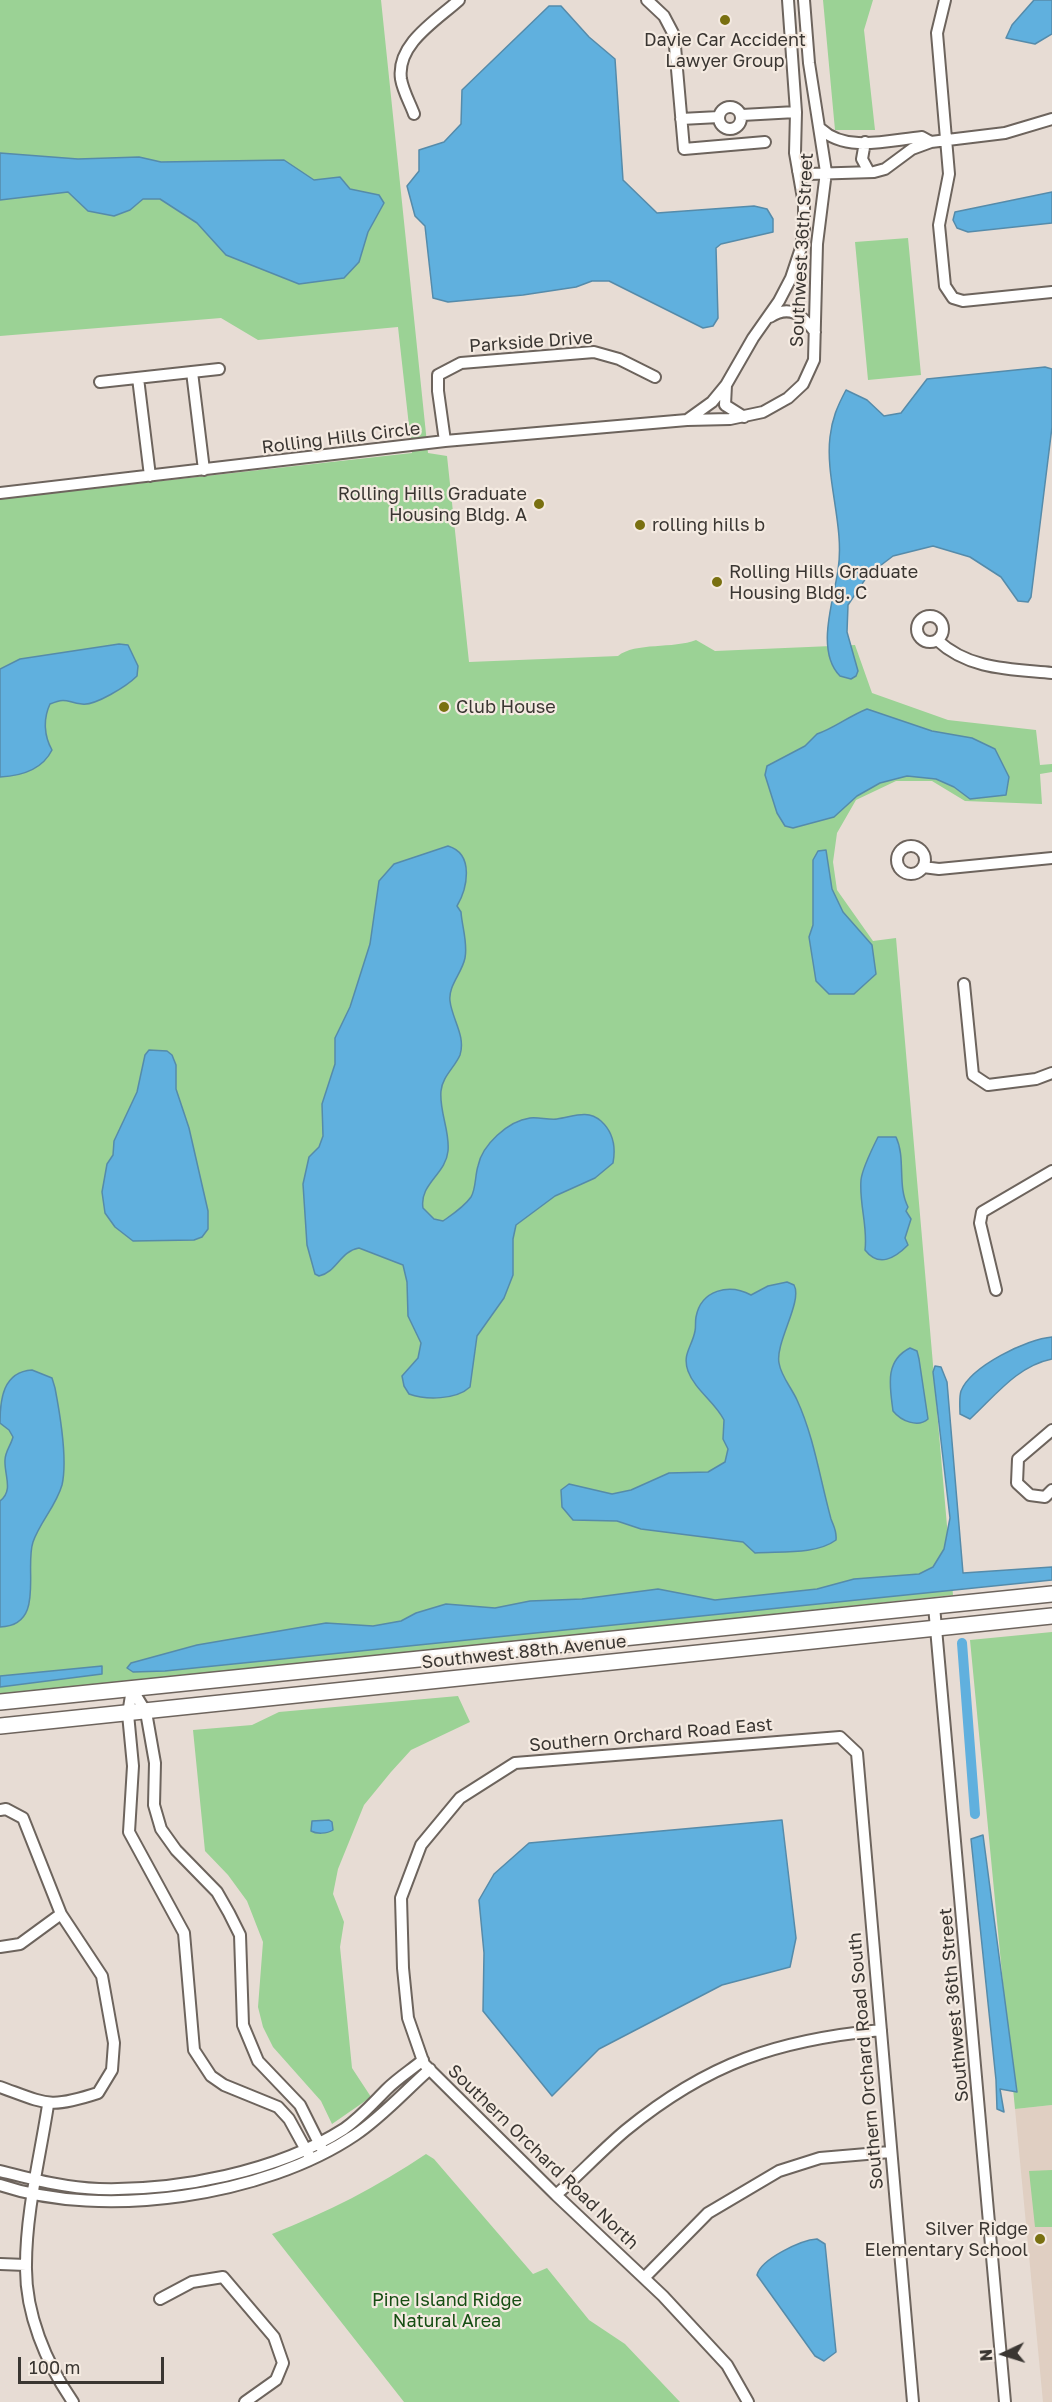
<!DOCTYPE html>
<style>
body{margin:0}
#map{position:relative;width:1052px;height:2402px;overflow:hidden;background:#e7dcd4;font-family:"Golos Text",sans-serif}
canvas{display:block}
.north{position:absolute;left:974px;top:2324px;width:60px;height:60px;-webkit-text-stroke:4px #f4eae1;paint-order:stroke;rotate:266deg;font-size:16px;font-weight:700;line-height:24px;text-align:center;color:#3a3632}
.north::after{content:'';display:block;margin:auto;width:21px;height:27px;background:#3a3632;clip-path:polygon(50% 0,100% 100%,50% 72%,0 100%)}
.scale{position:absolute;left:18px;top:2357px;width:146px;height:27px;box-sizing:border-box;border:3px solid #3a3632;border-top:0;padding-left:8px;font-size:18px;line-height:21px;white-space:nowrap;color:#3a3632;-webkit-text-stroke:4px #f4eae1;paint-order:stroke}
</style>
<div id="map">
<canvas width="1052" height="2402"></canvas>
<div class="north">N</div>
<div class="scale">100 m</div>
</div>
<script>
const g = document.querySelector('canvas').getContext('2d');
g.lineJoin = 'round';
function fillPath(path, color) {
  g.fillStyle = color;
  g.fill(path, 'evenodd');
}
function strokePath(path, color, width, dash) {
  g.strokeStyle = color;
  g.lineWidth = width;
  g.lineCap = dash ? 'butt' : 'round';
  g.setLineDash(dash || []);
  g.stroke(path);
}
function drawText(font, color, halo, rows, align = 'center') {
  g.font = font + ' "Golos Text",sans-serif';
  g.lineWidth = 4.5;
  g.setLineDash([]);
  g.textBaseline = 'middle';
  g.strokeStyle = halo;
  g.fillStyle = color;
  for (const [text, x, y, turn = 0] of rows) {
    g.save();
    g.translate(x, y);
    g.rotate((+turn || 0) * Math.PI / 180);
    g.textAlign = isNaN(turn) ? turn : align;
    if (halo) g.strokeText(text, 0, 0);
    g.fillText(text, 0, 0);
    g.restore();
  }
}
const built = new Path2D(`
 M1052,2105V2402H1043L1015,2109Z`);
const green = new Path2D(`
 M0,0H381L428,453L447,456L469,662L618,656C635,642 674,649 696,640L715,651L855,645L872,693L948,720L1036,730L1040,765L1052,764V772L1040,774L1042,804L965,801L932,781H896L856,800L837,833L833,862L837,890L873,941L896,938L953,1595L0,1697V499L412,453L398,327L258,340L221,318L0,336Z
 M823,0H873L864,30L875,130H835Z
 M908,238L921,375L868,380L855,242Z
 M1052,1632V2105L1015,2109L970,1640Z
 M458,1696L470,1722L411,1750L391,1772L364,1805L338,1869L333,1894L344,1922L340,1947L352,2068L371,2097L332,2124L321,2101L273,2047L263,2027L258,2007L263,1942L247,1901L228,1875L205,1851L193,1730L252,1725L279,1712Z
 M426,2154L434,2159L533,2274L547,2268L589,2320L625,2344L680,2402H404L272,2234C328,2212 377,2187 426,2154Z
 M1052,2170V2227H1035L1029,2171Z`);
const water = new Path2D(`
 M1034,0H1052V34L1035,44L1006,38L1012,25Z
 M549,6H561L589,37L615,59L623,180L657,213L754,206L767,209L773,219V232L721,244L716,248L718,318L713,326L703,328L609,281H592L576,287L523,295L448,302L433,298L425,226L415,216L407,186L419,171V150L444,142L461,124L462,90Z
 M0,153L78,159L139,157L161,162L284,160L314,180L340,177L350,189L379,195L384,203L368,232L359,262L344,278L299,284L226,255L197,223L160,199H143L130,210L114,216L88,211L68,192L0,200Z
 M1052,192V223L968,232L957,228L953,220L955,212Z
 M1045,367L1052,369V427L1031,597L1028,602L1018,601L1001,577L970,557L933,546L893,556L868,575L848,605L847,632L858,671L856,676L851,679L840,676C815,651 834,599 838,570C845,527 825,478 830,437C832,419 837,407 846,390L867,400L884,416L901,413L927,379Z
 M119,644L128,645L138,666L137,676C127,686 95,706 82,704C66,702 67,697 50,704C43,719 44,736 52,750C42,770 21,776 0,777V669L20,659Z
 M867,709L932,731L972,738L995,749L1009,777L1006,795L970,799L954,787L936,779L907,776L880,783L857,796L834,817L793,828L785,826L777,813L765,775L767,766L805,746L817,734C833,729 849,716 867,709Z
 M448,846C475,854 467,889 457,906L461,912C462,927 468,943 465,958C462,973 448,986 450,1001C452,1019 466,1036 460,1055C455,1067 442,1077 441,1091C439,1111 450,1131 448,1151C446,1174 419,1184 423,1208L434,1219L443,1221C453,1214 464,1207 471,1197C476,1189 475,1175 478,1166C482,1145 508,1121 530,1118C539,1117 548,1120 557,1119C573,1117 587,1109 601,1121C613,1132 616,1147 613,1163L595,1178L555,1196L516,1225L513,1239V1275L504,1298L477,1336L470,1387C456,1400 426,1400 409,1394L404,1386L402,1376L418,1358L421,1343L408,1316L407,1282L403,1265L359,1248C340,1251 337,1272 319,1276L315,1274L307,1245L303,1184L309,1157L319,1147L323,1136L322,1104L335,1064V1038L350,1007L370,944L379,881L394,864Z
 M826,850L832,889L843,912L872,945L876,974L854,994H829L816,981L809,937L813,925V860L818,851Z
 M149,1050L167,1051L172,1055L176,1065V1089L189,1128L208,1211V1229L202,1237L194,1240L133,1241L115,1227L105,1213L102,1192L107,1164L113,1155L114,1141L137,1092L145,1055Z
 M878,1137H896C906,1158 897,1186 908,1207L906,1211L911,1219L905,1238L908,1245C895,1258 879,1268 865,1250C868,1226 859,1204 861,1180C862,1170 873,1147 878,1137Z
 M787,1282L794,1285C803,1301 775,1343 779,1363C781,1376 791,1387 797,1400C814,1437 820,1479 831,1519C834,1527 837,1531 836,1540C816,1555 779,1551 755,1553L743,1542L641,1529L617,1521L573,1520L562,1507L561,1490L569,1484L612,1494L631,1490L669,1473L708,1472L725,1462L728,1449L723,1439L724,1420C715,1402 695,1390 688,1371C682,1354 692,1347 695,1331C696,1327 695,1322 696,1317C701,1290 729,1283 751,1295L768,1286Z
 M1052,1337V1359C1017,1366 995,1396 970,1419L960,1414C960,1407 959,1397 961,1391C971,1366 1027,1339 1052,1337Z
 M910,1348L917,1351L919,1359L928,1419C918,1428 901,1421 893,1411C890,1387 884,1361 910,1348Z
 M935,1366L941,1367L947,1382L963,1573L1052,1567V1580L165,1671L133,1672L127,1668L131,1663L197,1645L326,1623L373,1626L401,1621L416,1613L446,1604L495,1608L530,1601L582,1599L658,1589L715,1600L817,1589L854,1579L919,1574L933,1567L944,1549L950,1518L933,1372Z
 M32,1370L52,1378L55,1388C60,1414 68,1459 62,1485C56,1506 40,1522 33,1542C24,1569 46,1626 0,1627V1501C14,1490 4,1475 5,1460C5,1452 11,1445 13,1437L9,1430L0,1423C0,1399 3,1372 32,1370Z
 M102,1666V1674L0,1687V1676Z
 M329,1820L332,1822L333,1830C327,1834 316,1834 311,1831L312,1821Z
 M782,1820L796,1938L790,1967L722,1985L599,2049L552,2096L483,2011L484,1953L479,1900L494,1874L529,1843Z
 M983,1835L1017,2092L1000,2089L1004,2112L997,2109L996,2080L971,1839Z
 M817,2239L825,2244L836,2352L824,2361L815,2356L757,2275C761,2259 801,2240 817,2239Z`);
const canal = new Path2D(`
 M962,1643L975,1814`);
const minor = new Path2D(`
 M647,0L664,16L674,35L684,149L765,142
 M945,0L937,33L949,174L939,225L945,286L953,298L963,301L1052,292
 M719 118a11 11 0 1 1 22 0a11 11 0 1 1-22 0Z
 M414,114C410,103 403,91 401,79C396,44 437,20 459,0
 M742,115L796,112
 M681,119L719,117
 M821,129C846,153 890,140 922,137L931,142
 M865,142L862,159L869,172
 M798,171L809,174L874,172L885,169L912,149L931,142L1005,133L1052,119
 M770,317C790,304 802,315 815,332
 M192,372L204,470
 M138,378L150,476
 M100,382L219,369
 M726,385L725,405L744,417
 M687,420L712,402L726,385L753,338L779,301L791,278L800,251L804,229V204L795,153L796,112L788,0
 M445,441L438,391V375L461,363L594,352L619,359L655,377
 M0,493L445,441L687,420L730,419L763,412L788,398L803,384L814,360L817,244L826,172L809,63L804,0
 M917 629a13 13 0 1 1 26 0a13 13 0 1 1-26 0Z
 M937,640C969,670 1011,669 1052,673
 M897 860a14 14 0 1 1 28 0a14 14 0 1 1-28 0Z
 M923,867L939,869L1052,858
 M964,984L973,1075L988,1085L1036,1079L1052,1073
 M996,1290L980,1223L982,1212L1052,1171
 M1052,1430L1018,1459L1017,1483L1030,1495L1045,1497L1052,1490
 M934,1606L1005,2402
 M132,1689L128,1714L133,1766L129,1832L184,1933L194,2050L211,2076L224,2085L278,2107L289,2119L311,2159
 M132,1689L146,1712L155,1763L154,1805L161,1829L176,1850L217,1892L229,1913L240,1935L243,2025L258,2061L300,2105L324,2153
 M0,1810L6,1809L23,1818L61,1914L102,1976L114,2043L112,2070L98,2093C49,2109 47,2104 0,2087
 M0,1947L20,1944L61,1914
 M48,2105C40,2157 26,2212 26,2265C25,2313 46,2363 73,2402
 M0,2171C32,2179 65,2188 99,2189C177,2191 277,2172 344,2129C361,2117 373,2103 387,2089C398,2078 411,2070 423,2060
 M0,2185C103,2220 265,2196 355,2135C382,2117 405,2091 430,2069
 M556,2195C580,2174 602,2150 626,2130C708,2063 777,2040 881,2030
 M0,2264L26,2265
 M644,2278L708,2213L779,2171L820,2158L890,2152
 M160,2299L192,2282L223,2277L274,2337L283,2363L276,2380L245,2402
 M748,2402L727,2365L663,2296L556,2195L424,2064L408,2018L403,1968L401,1898L421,1845L460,1798L515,1763L840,1737L857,1753L913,2402`);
const secondary = new Path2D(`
 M0,1702L1052,1594
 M0,1726L1052,1616`);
const markers = [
 [725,20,6,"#797010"],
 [539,504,6,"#797010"],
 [640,525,6,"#797010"],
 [717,582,6,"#797010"],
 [444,707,6,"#797010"],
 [1040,2239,6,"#797010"]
];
const poiNames = [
 ["Davie Car Accident",725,40,"center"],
 ["Lawyer Group",725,61,"center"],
 ["Rolling Hills Graduate",527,494,"right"],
 ["Housing Bldg. A",527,515,"right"],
 ["rolling hills b",652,525],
 ["Rolling Hills Graduate",729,572],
 ["Housing Bldg. C",729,593],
 ["Club House",456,707],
 ["Silver Ridge",1028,2229,"right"],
 ["Elementary School",1028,2250,"right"]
];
const streetNames = [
 ["Southwest 36th Street",802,250,-87],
 ["Parkside Drive",531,342,-4],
 ["Rolling Hills Circle",341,438,-7],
 ["Southwest 88th Avenue",524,1652,-6],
 ["Southern Orchard Road East",651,1735,-5],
 ["Southwest 36th Street",954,2005,-95],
 ["Southern Orchard Road South",866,2061,-95],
 ["Southern Orchard Road North",543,2157,44]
];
const parkNames = [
 ["Pine Island Ridge",447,2300],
 ["Natural Area",447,2321]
];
fillPath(built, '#e0cfc2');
fillPath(green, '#9bd295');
fillPath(water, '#60b0de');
strokePath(water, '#558baa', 1.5);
strokePath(canal, '#60b0de', 10);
strokePath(minor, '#6d645d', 14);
strokePath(secondary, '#6d645d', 18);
strokePath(minor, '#fff', 10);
strokePath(secondary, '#fff', 15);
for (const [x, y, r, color] of markers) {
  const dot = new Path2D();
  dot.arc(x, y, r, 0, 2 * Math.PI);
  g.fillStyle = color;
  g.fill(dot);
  strokePath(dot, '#f4eae1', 2);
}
drawText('18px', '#3a3632', '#f4eae1', poiNames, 'left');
drawText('18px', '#3a3632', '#f4eae1', streetNames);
drawText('18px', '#164e13', '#f4eae1', parkNames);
</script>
